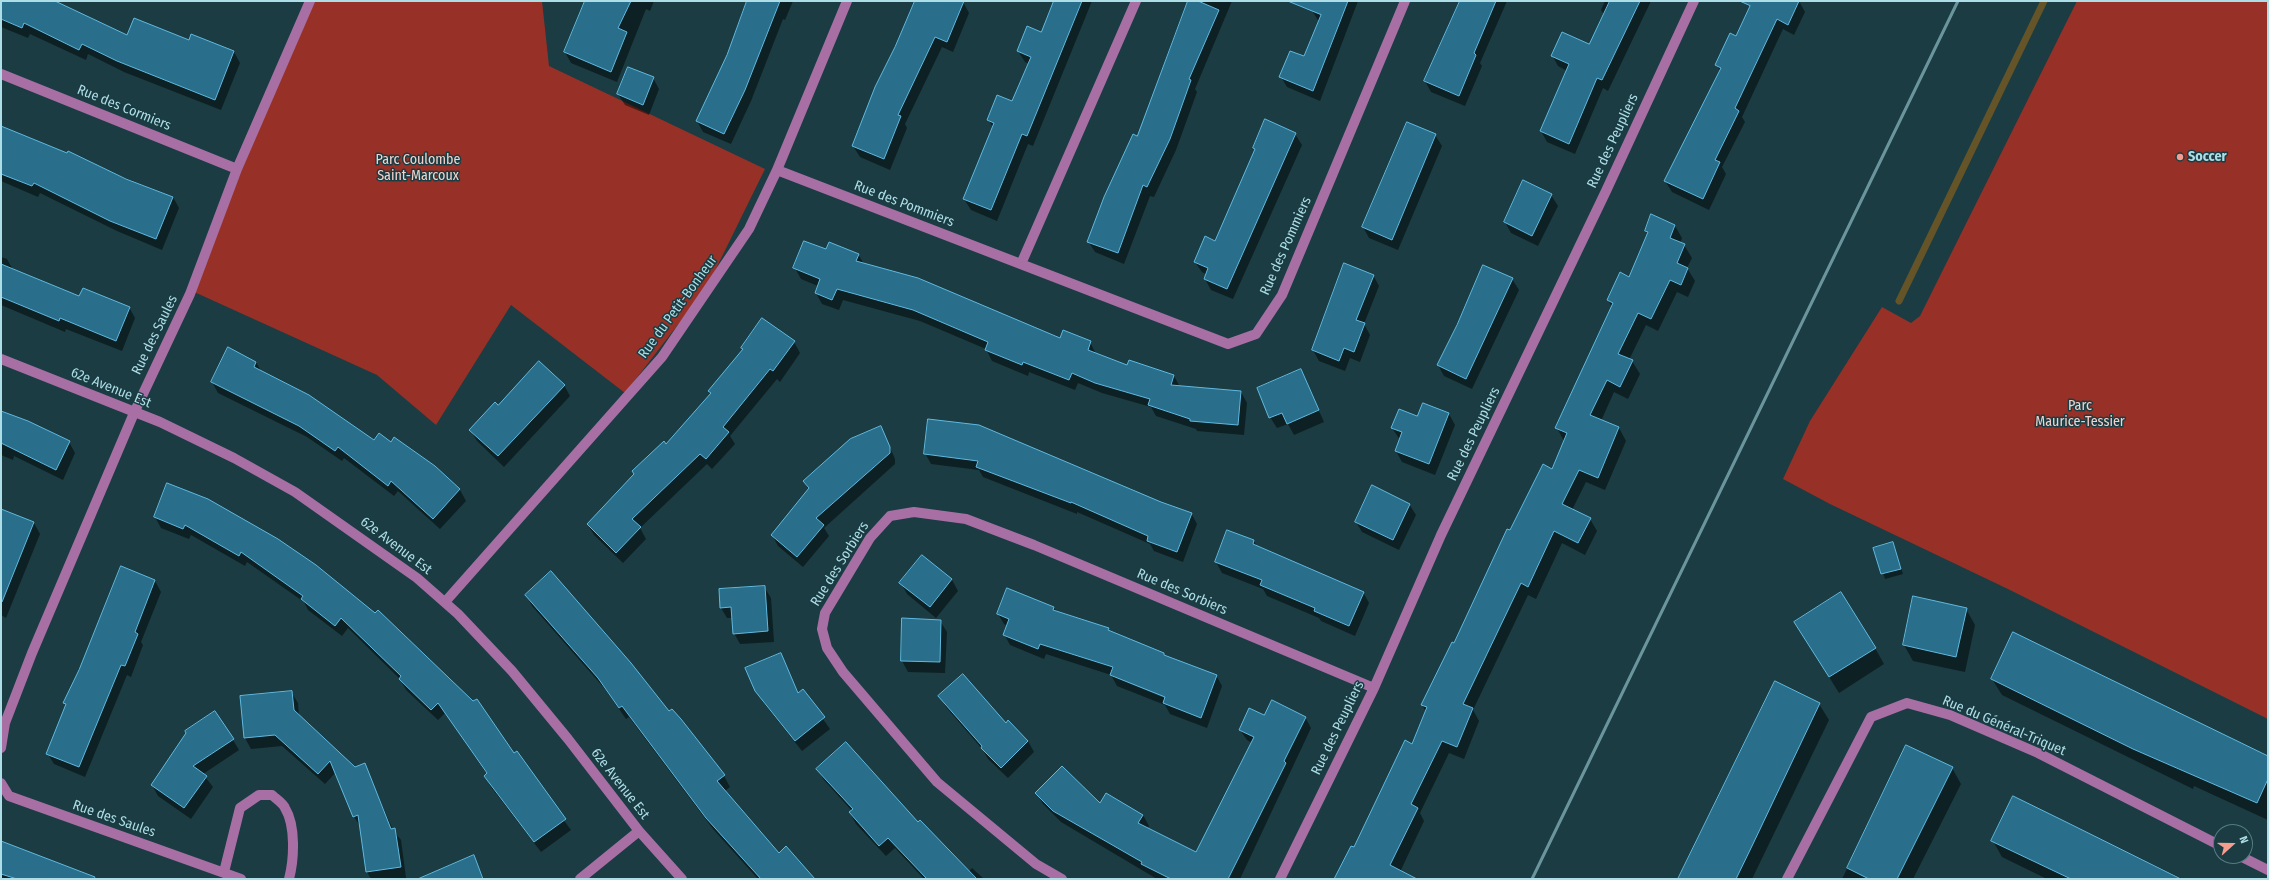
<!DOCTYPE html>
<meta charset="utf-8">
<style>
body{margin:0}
#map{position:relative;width:2269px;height:880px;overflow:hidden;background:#1a3c42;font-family:"Fira Sans Condensed",sans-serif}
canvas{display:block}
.frame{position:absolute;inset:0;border:2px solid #addde6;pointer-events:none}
.north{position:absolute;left:2213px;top:824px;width:40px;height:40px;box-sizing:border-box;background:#1a3c42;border:1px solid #557c84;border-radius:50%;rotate:69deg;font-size:11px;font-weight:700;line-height:16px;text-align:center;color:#addde6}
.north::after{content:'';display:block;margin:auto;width:14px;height:18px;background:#f59d8f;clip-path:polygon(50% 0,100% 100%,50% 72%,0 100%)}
</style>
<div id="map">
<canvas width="2269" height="880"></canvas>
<div class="frame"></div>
<div class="north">N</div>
</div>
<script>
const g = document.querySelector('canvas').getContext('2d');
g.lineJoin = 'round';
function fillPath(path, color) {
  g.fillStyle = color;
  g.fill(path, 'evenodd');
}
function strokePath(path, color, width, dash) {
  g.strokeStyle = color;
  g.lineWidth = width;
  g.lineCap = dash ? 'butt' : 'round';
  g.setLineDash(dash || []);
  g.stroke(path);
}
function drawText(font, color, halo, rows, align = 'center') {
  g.font = font + ' "Fira Sans Condensed",sans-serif';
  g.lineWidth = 3;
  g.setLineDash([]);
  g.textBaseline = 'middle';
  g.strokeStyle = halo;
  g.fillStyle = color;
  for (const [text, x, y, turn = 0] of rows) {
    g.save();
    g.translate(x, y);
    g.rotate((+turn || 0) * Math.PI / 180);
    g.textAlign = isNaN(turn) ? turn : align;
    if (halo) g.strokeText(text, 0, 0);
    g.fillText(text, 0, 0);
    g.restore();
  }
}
const green = new Path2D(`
 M311,1H542L549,66L765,169L707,287L625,393L511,305L436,425L377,375L192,291Z
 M2077,1H2268V719L2010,590L1830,504L1783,479L1810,421L1882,307L1911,323L1920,316Z`);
const shadow = new Path2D(`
 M1,1H53L128,37L189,41L192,36L234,52L240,63L221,110L124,72L88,54L86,60L30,34L28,38L1,27Z
 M598,1H654L650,11L646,9L617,82L571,63L565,52Z
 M746,1H793L785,20L783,19L751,101L731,144L703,132L697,121L728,55L747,3Z
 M916,1H960L963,2L969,13L953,52L942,47L905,124L907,128L890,170L860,157L853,146Z
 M1055,1H1092L1033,146L1028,144L997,221L971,210L964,199L993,128L989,120L1013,102L1029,64L1025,62L1018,51L1042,34Z
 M1189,1H1232L1195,89L1197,92L1176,150L1154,197L1150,196L1124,264L1095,252L1088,241L1137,137L1174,36Z
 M1317,1H1358L1320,101L1287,87L1281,77L1304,58L1319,22L1313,12Z
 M1461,1H1507L1480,63L1482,66L1465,106L1431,92L1425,81Z
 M1605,1H1651L1608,91L1603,88L1575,154L1547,142L1541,131L1567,71L1558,66L1552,55L1590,46L1604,15L1601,10Z
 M1754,1H1799L1805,12L1794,35L1783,29L1742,117L1745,122L1722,167L1726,174L1709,210L1672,192L1665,181L1720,71L1717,65L1736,37Z
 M653,78L659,89L649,115L625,105L618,94Z
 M1,128L173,197L179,208L162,250L117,231L40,193L38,197L1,181Z
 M1295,134L1302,145L1233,299L1211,290L1205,279L1207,275L1202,272L1195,262L1216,242L1256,151L1254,148Z
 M1435,135L1442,146L1398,250L1369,238L1363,227Z
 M1551,195L1558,206L1538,246L1511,233L1505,222Z
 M1675,226L1682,238L1680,243L1684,245L1692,258L1687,268L1695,281L1688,297L1677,292L1658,331L1646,325L1629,360L1632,361L1640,374L1628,399L1614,392L1601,421L1619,428L1626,441L1605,490L1586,482L1572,510L1590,519L1597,531L1585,555L1562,543L1536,599L1528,595L1473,710L1479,721L1464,759L1449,753L1420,813L1424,821L1400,872L1415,879H1337L1413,745L1426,712L1422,705L1511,532L1552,470L1564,441L1557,428L1612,307L1608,300L1630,278L1648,235L1646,231Z
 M827,251L858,254L864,264L1061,340L1090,342L1096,354L1128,367L1174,376L1180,387L1241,392L1247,403L1244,435L1197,431L1196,429L1156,416L1151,407L1102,393L1078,383L1075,390L1029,372L1028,376L992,361L986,349L920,321L843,300L839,310L822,304L816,293L818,286L801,279L795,268Z
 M1,257L7,259L13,270L80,298L129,307L135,318L122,351L66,329L65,332L1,305Z
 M1484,266L1512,279L1519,290L1472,389L1444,376L1438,365Z
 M1373,275L1379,286L1364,324L1370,335L1360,362L1350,358L1345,371L1319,361L1313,350Z
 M794,342L800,353L780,382L777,379L730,436L735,444L712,469L707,464L640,528L646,539L623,563L594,535L588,525L667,445L712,394L710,391L743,350L742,348Z
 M256,362L261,371L374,441L391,443L434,467L460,490L466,501L440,529L398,491L394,496L344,458L342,461L307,437L218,393L212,382Z
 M1301,371L1324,422L1294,435L1288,424L1277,428L1270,417Z
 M564,385L570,396L504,467L477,441L470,430Z
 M1,411L69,442L75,453L63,480L14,456L13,460L1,455Z
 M1449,414L1455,425L1435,475L1402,462L1396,451L1400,440L1392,428L1418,418Z
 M929,420L1191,513L1197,524L1183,562L1154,551L1150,544L1077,512V514L983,477L979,470L931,464L925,453Z
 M881,427L895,459V464L824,528L829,536L803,567L778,546L772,535L809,490L804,481Z
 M208,500L514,754L571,830L541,852L491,787L485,776L487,774L445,713L438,720L406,690L400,679L348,628L342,636L308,610L304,602L247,562L245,566L191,535L189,539L161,528L155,517Z
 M1409,504L1416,515L1399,550L1362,532L1356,522Z
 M2,510L34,523L40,534L6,618L1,615Z
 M1254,541L1257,547L1363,592L1369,603L1355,636L1321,621L1319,618L1267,596L1263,589L1222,573L1216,562Z
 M1893,543L1903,574L1885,579L1875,548Z
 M922,556L952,580L958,591L936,618L907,594L901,583Z
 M121,567L155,581L161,592L141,642L143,645L131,677L127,675L85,777L54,764L48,754L66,706L64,703L80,670Z
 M764,587L771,598L774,642L740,644L734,633L732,618H727L721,608Z
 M526,595L669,712L681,719L724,776L730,787L725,791L779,854L814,879H758L713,829L629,717L626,719L605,689L532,606Z
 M1054,608L1057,612L1108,629L1110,631L1165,656L1216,675L1222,686L1207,728L1170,714L1165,705L1117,686L1111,675L1046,654L1044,659L1010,645L1004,634L1007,626L1004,624L998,614ZM1119,677L1170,698L1169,700L1119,679Z
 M1966,609L1975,625L1965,672L1913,661L1904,645Z
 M940,621L947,632L945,673L908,672L902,661Z
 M1795,622L1875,648L1884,664L1839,693Z
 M780,654L799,694L803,691L830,729L802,751L763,702L756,690Z
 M1992,679L2268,757V820L2194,786L2193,789L2002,695Z
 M291,692L298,703L299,717L355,768L364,764L393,830L401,840L406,878L371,879L367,872L361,827L354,817L336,772L325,784L282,746L251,749L245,738Z
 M940,696L1028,741L1034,752L1008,778L988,759L983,750L946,707Z
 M1819,704L1829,720L1752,879H1679Z
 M1265,717H1305L1311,728L1240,879H1157L1061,822L1043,804L1037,794L1101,805L1143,815L1149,826L1147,829L1196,853L1252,743L1247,740L1240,730Z
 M233,740L239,750L203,774L213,787L191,819L158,796L152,785Z
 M1907,746L1952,768L1961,784L1913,879H1842Z
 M817,769L918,823L968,872L972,868L984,879H924L895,848L886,856L856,824L850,813L852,811L824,780Z
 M2014,797L2183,879H2047L2002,857L1993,841Z
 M1,842L22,849L24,852L97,879H1Z
 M473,857L484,879H441Z`);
const stream = new Path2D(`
 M1899,301L2044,1`);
const building = new Path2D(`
 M1,1H55L127,35L134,18L189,40L191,34L234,51L215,100L117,61L82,44L79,50L24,23L22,28L1,19Z
 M585,1H631L618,28L627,32L611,72L564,52Z
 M747,1H780L745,90L724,134L696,121L727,55Z
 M915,1H964L947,42L935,37L898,115L901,116L884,159L852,146L875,87L895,47Z
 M1054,1H1082L1027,136L1022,134L991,210L963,199L994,123L987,120L997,95L1012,101L1031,57L1017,51L1027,26L1041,32Z
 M1188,1H1198L1219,10L1189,79L1191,80L1170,139L1147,187L1143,185L1118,253L1087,242L1104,197L1133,134L1137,136Z
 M1288,1H1348L1313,91L1279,77L1290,51L1304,56L1321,15Z
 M1460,1H1496L1474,53L1476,55L1459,96L1424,81Z
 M1610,1H1640L1602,80L1597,78L1569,144L1540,131L1569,64L1551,56L1562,32L1589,44Z
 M1740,1H1799L1788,25L1777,19L1735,108L1739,111L1715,160L1720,162L1703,199L1664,181L1721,68L1715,65L1730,33L1736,36L1750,6Z
 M628,67L654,77L643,105L617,94Z
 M1265,119L1296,133L1227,289L1204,279L1208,268L1194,262L1205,236L1215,241L1255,149L1253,148Z
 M1407,122L1436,134L1392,240L1362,227Z
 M1,126L67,153L68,151L126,179L173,197L156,239L110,221L34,183L32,186L1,174Z
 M1523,180L1552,194L1532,236L1504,222Z
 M1651,214L1675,225L1670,238L1685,244L1677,263L1688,268L1681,285L1670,280L1651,319L1638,313L1618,354L1633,360L1620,387L1607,380L1590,415L1619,427L1598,478L1579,470L1562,504L1591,518L1578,543L1554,531L1528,587L1521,583L1463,704L1473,708L1457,747L1442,741L1411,804L1418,808L1390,865L1417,879H1334L1351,846L1354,847L1405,740L1412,744L1427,707L1421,705L1452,642L1454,643L1507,529L1510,530L1543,464L1552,469L1567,433L1555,428L1613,303L1607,300L1620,272L1629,277L1648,232L1645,231Z
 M804,241L826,249L829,242L859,254L856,261L918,278L1060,338L1063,330L1091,341L1088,350L1127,365L1129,360L1174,375L1171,385L1241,391L1238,425L1190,421V419L1148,405L1150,399L1095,383L1072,373L1069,380L1023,362L1022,365L985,350L988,342L913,310L837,289L832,300L815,293L820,279L793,268Z
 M1344,263L1374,275L1356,320L1365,323L1354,352L1344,348L1339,361L1312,350Z
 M1,264L79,296L83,288L130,307L116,341L60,318L59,321L1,297Z
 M1483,265L1513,278L1466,379L1437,365L1457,325Z
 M762,318L795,341L773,371L770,369L723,427L729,432L706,459L700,454L632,519L641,527L616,553L587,524L634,474L632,471L664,441L666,444L711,393L708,391L743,349L741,348Z
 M228,347L256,362L254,367L309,395L374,440L379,433L391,442L394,437L435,466L460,489L433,519L391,481L388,486L338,447L335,451L299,426L211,382Z
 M539,361L565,385L498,456L469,430L495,402L498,405Z
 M1301,369L1319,410L1287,424L1282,413L1269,418L1257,388Z
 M1423,403L1449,413L1429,464L1395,451L1402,432L1391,428L1399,409L1417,416Z
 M1,411L28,421L70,441L56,470L1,443Z
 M928,419L979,425L1161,502L1192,513L1177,552L1147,541L1148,536L1071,502V503L976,467L978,461L924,454Z
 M881,426L890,447V453L816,518L824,525L797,557L771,535L809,488L803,481L850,439Z
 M167,483L208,499L278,539L316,565L375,613L378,610L473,701L477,699L514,753L517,751L566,819L534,842L484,776L487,773L438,703L431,710L399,679L401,676L341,618L335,626L301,599L303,596L241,552L239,556L185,525L183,529L154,517Z
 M1372,485L1410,504L1393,540L1355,522Z
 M1,509L34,522L2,602H1Z
 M1227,530L1254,540L1253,544L1364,592L1349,626L1314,611L1315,608L1260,585L1262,580L1215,562Z
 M1893,542L1901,569L1881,574L1873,548Z
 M922,555L952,579L930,607L899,583Z
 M121,566L155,580L135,632L138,634L125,666L121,665L79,767L46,754L66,704L63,703L79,670Z
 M551,571L631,663L669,711L672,709L681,719L725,775L717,781L779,853L786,846L815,879H761L706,818L622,706L619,708L598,678L525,595Z
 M765,586L768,631L733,634L731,607L720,608L719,589Z
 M1007,588L1054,607L1053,610L1109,628L1108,630L1164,653V655L1217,675L1201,718L1163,703L1165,697L1110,675L1113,667L1040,644L1038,649L1003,635L1009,619L997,614Z
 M1841,592L1876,648L1829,677L1794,622Z
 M1913,596L1967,608L1956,657L1903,645Z
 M902,618L941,620L940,662L901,661Z
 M2013,632L2268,756V779L2257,803L2133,749L1991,679Z
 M781,653L798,693L803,689L825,717L795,741L755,691L745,668Z
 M963,674L1006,723L1008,720L1028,741L1001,768L981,748L982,746L938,696Z
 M1775,681L1820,703L1752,846L1736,879H1678Z
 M292,691L294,710L355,767L365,763L391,829L395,828L401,867L366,872L358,815L353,817L330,761L318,774L275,735L244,738L240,696Z
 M1272,700L1306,717L1284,761L1286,763L1228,879H1171L1141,864L1142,862L1053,811L1035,793L1062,766L1100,803L1106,793L1143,815L1138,823L1196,852L1254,737L1239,730L1249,708L1264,715Z
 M215,711L234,739L193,766L207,776L184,808L151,785L186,733L185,731Z
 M846,742L918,822L920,820L977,879H927L888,838L879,846L849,812L853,809L816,769Z
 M1906,745L1953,767L1897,879H1869L1847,868Z
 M2013,796L2062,820L2181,879H2071L1991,841Z
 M1,841L95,877L94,879H17L1,874Z
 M474,855L483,879H418Z`);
const minor = new Path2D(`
 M1,74L237,169
 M777,170L1228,344L1256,334L1282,295L1405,1
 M1021,264L1136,1
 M1,359L160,422L234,458L295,492L417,578L458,614L512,671L568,739L639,831L682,879
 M445,602L662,357L749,229L777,170L847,1
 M1,748L5,723L32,653L134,413L190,294L237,169L310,1
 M1,783L9,796L241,879
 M2240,856L2268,870
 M224,872L240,808L259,795H272C276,799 283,803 285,808C296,826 294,860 289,879
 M580,879L639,831
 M1062,879L1036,864L937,782L843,672L827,648L822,629L825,613L870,538L890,516L914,512L966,519L1034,545L1374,688
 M1280,879L1374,688L1441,535L1606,191L1694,1
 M1787,879L1871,717L1907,703L1950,715L2038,753L2221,846`);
const rail = new Path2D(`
 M1532,879L1958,1`);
const markers = [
 [2180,157,4,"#f59d8f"]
];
const streetNames = [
 ["Rue des Cormiers",124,108,22],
 ["Rue des Peupliers",1613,141,-65],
 ["Rue des Pommiers",904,204,21],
 ["Rue des Pommiers",1286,246,-66],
 ["Rue du Petit-Bonheur",678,307,-54],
 ["Rue des Saules",155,335,-64],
 ["62e Avenue Est",111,388,22],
 ["Rue des Peupliers",1474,434,-64],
 ["62e Avenue Est",396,546,37],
 ["Rue des Sorbiers",840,564,-58],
 ["Rue des Sorbiers",1182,592,23],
 ["Rue du Général-Triquet",2004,726,23],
 ["Rue des Peupliers",1338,728,-64],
 ["62e Avenue Est",620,784,52],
 ["Rue des Saules",114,819,19]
];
const poiNames = [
 ["Soccer",2188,157]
];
const parkNames = [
 ["Parc Coulombe",418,160],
 ["Saint-Marcoux",418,176],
 ["Parc",2080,406],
 ["Maurice-Tessier",2080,422]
];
fillPath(green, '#973127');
fillPath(shadow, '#0007');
strokePath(stream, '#645428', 7);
fillPath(building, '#296e8b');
strokePath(building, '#60b9e0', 1);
strokePath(minor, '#a76fa4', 10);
strokePath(rail, '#6b959c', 3);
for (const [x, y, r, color] of markers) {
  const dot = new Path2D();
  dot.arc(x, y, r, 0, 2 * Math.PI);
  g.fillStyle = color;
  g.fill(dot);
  strokePath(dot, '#1a3c42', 1.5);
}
drawText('14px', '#addde6', '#1a3c42', streetNames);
drawText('bold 14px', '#addde6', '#1a3c42', poiNames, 'left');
drawText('14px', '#f5d3cd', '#1a3c42', parkNames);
</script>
